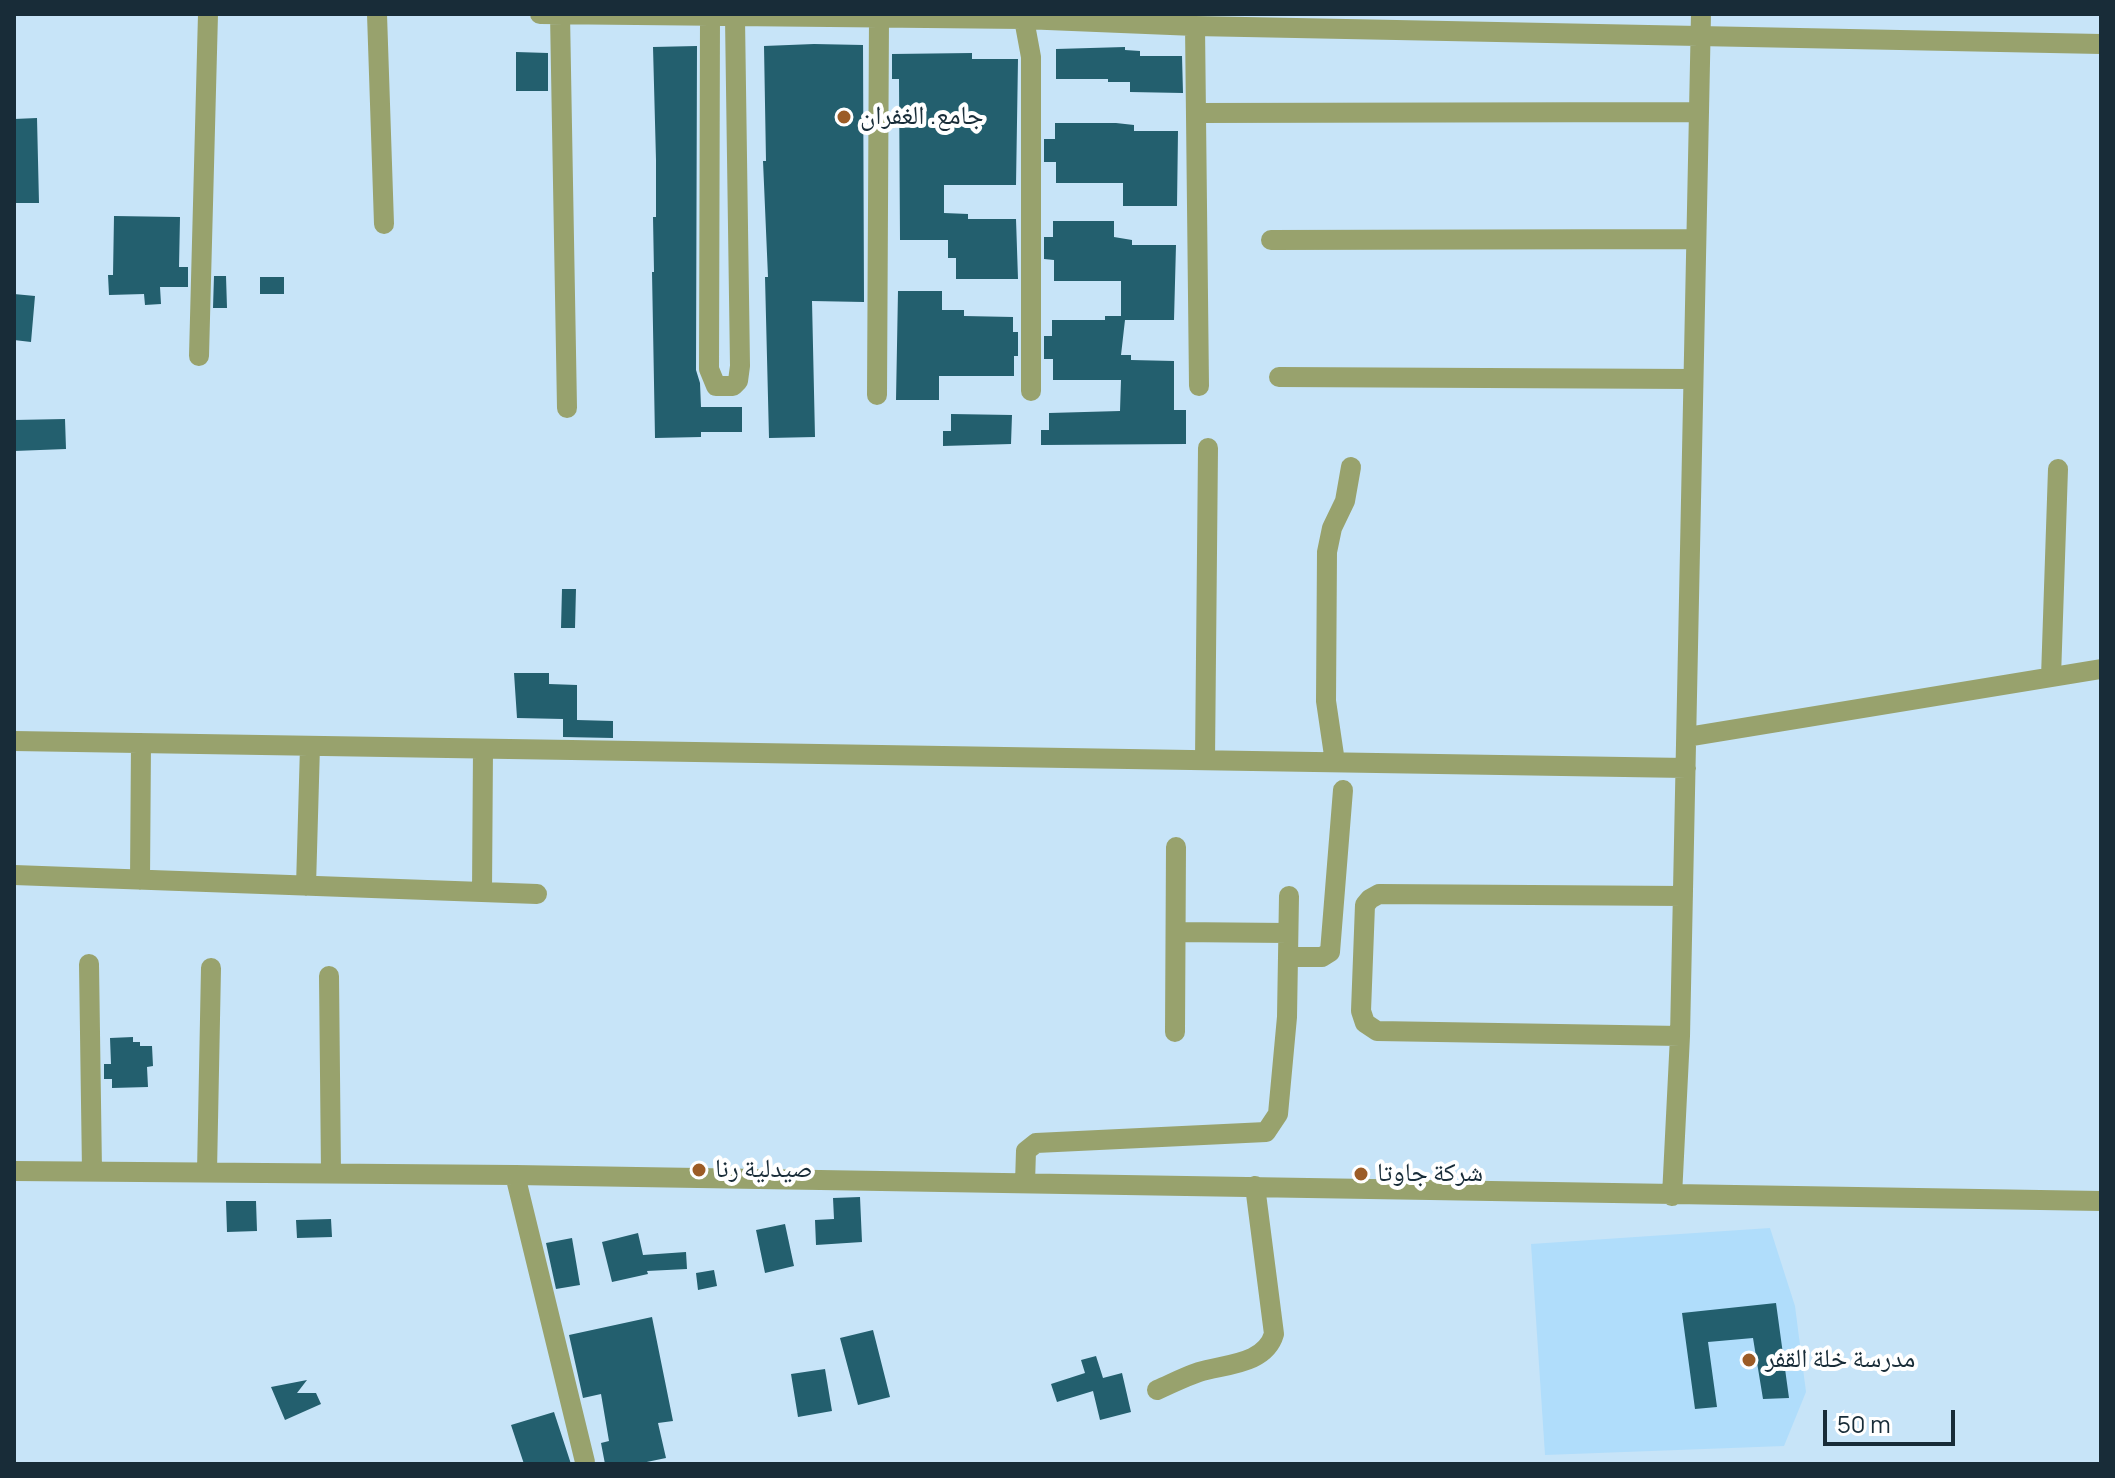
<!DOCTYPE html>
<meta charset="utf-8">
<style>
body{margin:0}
#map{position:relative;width:2115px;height:1478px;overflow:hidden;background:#c7e4f8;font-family:Manrope,sans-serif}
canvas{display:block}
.frame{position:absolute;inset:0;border:16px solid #182c38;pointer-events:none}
.scale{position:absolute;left:1823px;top:1410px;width:132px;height:36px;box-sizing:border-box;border:4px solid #182c38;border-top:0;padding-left:10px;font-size:24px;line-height:28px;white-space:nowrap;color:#182c38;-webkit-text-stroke:6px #fff;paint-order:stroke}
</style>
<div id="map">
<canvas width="2115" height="1478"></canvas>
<div class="frame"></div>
<div class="scale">50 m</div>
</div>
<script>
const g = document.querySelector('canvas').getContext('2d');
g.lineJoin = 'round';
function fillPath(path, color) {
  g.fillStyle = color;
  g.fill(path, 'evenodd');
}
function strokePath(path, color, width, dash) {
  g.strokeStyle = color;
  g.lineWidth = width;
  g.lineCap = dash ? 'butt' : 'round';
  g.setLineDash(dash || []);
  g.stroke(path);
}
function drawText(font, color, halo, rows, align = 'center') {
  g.font = font + ' Manrope,"Noto Naskh Arabic",sans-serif';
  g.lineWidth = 8;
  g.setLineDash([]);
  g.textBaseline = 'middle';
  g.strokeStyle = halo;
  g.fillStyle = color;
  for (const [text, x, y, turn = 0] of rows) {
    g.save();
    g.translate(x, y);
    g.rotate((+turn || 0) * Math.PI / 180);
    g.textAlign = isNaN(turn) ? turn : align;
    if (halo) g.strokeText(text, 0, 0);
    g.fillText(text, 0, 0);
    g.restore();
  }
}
const built = new Path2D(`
 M1770,1228L1795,1306L1806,1392L1784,1446L1545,1455L1531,1244Z`);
const building = new Path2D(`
 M814,44L863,45L864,302L812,301L815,437L769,438L765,277H768L763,161H766L764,46Z
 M697,46L696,370L700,383L701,407H742V432H701V437L655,438L652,272H654L653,217H656V160L653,47Z
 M1125,47V50L1140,51V56H1182L1183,93L1130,92V82H1108V79H1056V49Z
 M516,52L548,53V91H516Z
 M972,53V59H1018L1016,185H944V213L968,214V219H1016L1018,279H956V258H948V240H900L899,79H892V54Z
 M37,118L39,203H14V119Z
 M1055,123H1116L1134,125V131H1178L1177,206H1123V183H1056V162H1044V139H1055Z
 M114,216L180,217L179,267H188V287H160L161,304L145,305L144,294L109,295L108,275H113Z
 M1053,221H1114V237L1132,240V245H1176L1174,320H1125L1121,355H1131V360L1174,361V410H1186V444L1041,445V430H1049V413L1120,411L1121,380H1053V359H1044V336H1052V320H1105V316H1121V281H1054V260L1044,259V237H1053Z
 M214,276H226L227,308H213Z
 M260,277H284V294H260Z
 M898,291H942V310H964V316L1013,317V332H1018V356H1014V376H939V400H896Z
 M14,294L35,296L31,342L14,340Z
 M951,414L1012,415L1011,444L943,446V431H951Z
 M65,419L66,449L14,451V420Z
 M562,589H576L575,628H561Z
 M514,673H549V684L577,685V720L613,721V738L563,737V719L517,718Z
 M133,1037V1042H140V1046H152L153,1066L147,1067L148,1087L112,1088V1079H104V1064H111L110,1038Z
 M860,1197L862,1242L816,1245L815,1220L834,1219L833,1198Z
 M226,1201H256L257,1231L227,1232Z
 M331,1219L332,1237L297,1238L296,1220Z
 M785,1224L794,1266L765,1273L756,1230Z
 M638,1233L643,1255L686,1252L687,1269L647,1271L648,1274L612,1282L602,1242Z
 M572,1238L580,1285L556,1289L546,1243Z
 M714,1270L717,1286L698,1290L696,1273Z
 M1776,1303L1789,1398L1763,1399L1753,1338L1708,1342L1717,1407L1695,1409L1682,1313Z
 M652,1317L673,1421L658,1423L666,1458L637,1464H605L601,1443L609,1441L601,1394L583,1398L569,1335Z
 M873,1330L890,1397L858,1405L840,1338Z
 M1096,1356L1103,1378L1122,1373L1131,1412L1100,1420L1093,1391L1057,1402L1051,1384L1085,1373L1081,1360Z
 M825,1369L832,1411L798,1417L791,1374Z
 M307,1380L297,1393H316L321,1404L285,1420L271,1387Z
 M554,1412L571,1464H524L511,1425Z`);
const minor = new Path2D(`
 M377,14L384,224
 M540,14L1023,19L1195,26L2101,44
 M560,14L567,408
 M1023,14L1031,57V391
 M710,17L709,369L716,386H733L738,381L740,366L735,18
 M1195,26L1199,386
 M1196,113L1699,112
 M1271,240L1696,239
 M199,356L208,14
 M1279,377L1692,379
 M877,395L879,18
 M2051,677L2058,469
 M1687,737L2101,669
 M14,741L1686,768
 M1205,760L1208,448
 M1335,762L1326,701L1327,552L1332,528L1345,501L1351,467
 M14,875L537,894
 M140,880L141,743
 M306,886L310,746
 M482,892L483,749
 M1176,932L1288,933
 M1288,957H1322L1330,952L1343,790
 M89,964L92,1171
 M329,976L331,1173
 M1175,1032L1176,847
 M1680,1036L1377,1031L1365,1023L1361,1011L1365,905L1370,899L1379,894L1683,896
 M14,1171L515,1175L2101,1201
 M207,1172L211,968
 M515,1175L585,1462
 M1025,1183L1026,1151L1036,1143L1266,1132L1278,1114L1287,1017L1289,896
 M1672,1196L1680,1036L1701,14
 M1157,1390C1171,1384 1184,1377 1199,1372C1224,1364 1265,1365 1274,1334L1255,1186`);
const markers = [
 [844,117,8,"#9c5c26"],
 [699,1170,8,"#9c5c26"],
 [1361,1174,8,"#9c5c26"],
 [1749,1360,8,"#9c5c26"]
];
const poiNames = [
 ["جامع. الغفران",860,117],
 ["صيدلية رنا",715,1170],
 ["شركة جاوتا",1377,1174],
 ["مدرسة خلة القفر",1765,1360]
];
fillPath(built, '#b0ddfb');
fillPath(building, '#235f6e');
strokePath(minor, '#98a26d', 20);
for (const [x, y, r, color] of markers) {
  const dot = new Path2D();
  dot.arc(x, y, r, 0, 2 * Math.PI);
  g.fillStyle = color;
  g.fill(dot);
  strokePath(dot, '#fff', 3);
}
drawText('26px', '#182c38', '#fff', poiNames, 'left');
</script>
